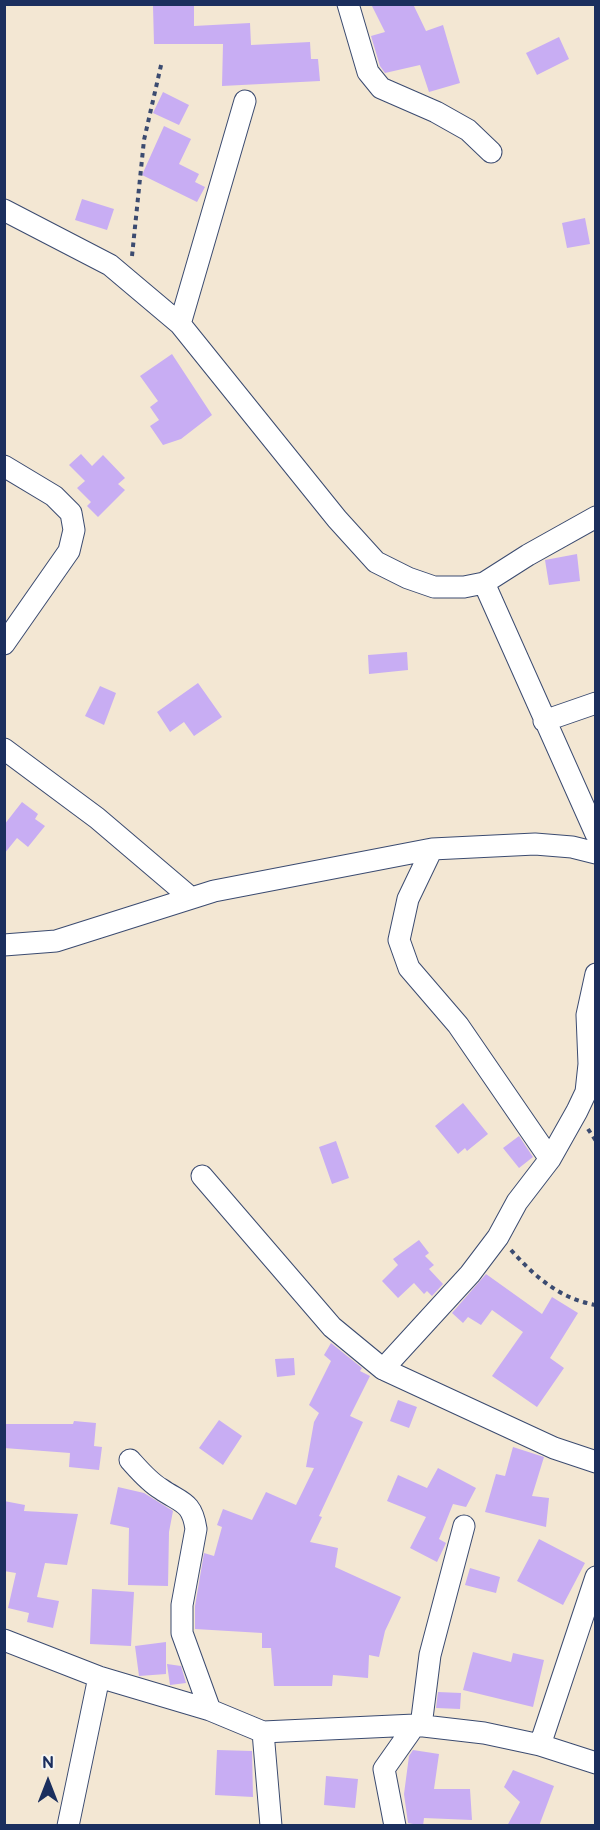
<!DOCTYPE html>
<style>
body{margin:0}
#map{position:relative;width:600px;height:1830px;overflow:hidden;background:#f3e7d3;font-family:"Balsamiq Sans",sans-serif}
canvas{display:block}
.frame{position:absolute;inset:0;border:6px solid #1b2f5e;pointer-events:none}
.north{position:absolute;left:18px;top:1752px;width:60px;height:60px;-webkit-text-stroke:4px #f6f6f2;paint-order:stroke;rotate:0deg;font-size:16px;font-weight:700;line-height:24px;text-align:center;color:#1b2f5e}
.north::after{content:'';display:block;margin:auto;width:21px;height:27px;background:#1b2f5e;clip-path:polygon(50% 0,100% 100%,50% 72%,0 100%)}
</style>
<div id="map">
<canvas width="600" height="1830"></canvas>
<div class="frame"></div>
<div class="north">N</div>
</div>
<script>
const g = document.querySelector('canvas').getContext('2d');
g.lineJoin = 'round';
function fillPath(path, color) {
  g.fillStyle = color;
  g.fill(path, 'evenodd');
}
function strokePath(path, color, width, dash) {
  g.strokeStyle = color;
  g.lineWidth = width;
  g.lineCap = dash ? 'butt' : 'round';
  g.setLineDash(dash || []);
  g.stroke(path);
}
const building = new Path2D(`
 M194,4V26L250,23L251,45L310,42L311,59H318L320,81L222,86L223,44H154L153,6Z
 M371,4H413L426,31L443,25L460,83L429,92L420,65L385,73L380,66L371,36L385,32Z
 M559,37L569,59L537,75L526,53Z
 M163,92L189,105L179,125L153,113Z
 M164,126L191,139L179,164L199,174L195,182L205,187L197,202L142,175Z
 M82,199L114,209L107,230L75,220Z
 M585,218L590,244L567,248L562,223Z
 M172,354L212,415L181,439L163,445L150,426L159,420L150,407L158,401L140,376Z
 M81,454L92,466L103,455L125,478L118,484L125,490L98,517L87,506L91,502L77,488L85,481L69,465Z
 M577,554L580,581L549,585L545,560Z
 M407,652L408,670L369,674L368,655Z
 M198,683L222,717L194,736L184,722L170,732L157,712Z
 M100,686L116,693L104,725L85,716Z
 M22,802L38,814L35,819L45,826L28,847L17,838L4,854V825Z
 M463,1103L488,1134L467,1151L465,1148L458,1154L435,1126Z
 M519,1136L533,1157L519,1168L503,1148Z
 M336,1141L349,1178L332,1184L319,1147Z
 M419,1240L429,1253L425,1256L434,1265L429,1269L443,1284L432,1296L427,1291L424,1294L414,1283L398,1298L382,1281L398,1265L393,1259Z
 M486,1274L542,1314L552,1297L578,1313L550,1358L564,1368L537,1407L492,1376L523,1332L492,1310L481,1325L468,1317L463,1323L452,1313Z
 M331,1343L362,1368L360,1371L370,1376L350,1416L363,1422L319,1516L322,1517L310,1542L338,1548L335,1567L401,1597L385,1631L379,1657L369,1655L368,1678L333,1675L332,1686H274L271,1648H262V1633L195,1629V1606L204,1553L214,1556L222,1527L217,1525L223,1509L252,1520L266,1492L296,1505L314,1468L306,1467L314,1422L319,1413L309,1405L331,1361L324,1355Z
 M294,1358L295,1375L277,1377L275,1359Z
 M398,1400L417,1407L409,1428L390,1421Z
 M219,1420L242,1436L223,1465L199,1448Z
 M74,1421L96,1423L94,1446L102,1447L99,1470L69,1467L70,1453L4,1448V1424H73Z
 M513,1447L544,1457L532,1496L549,1498L546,1527L485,1512L496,1474L505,1476Z
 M438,1468L476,1488L466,1507L453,1504L439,1539L446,1543L437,1562L410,1548L426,1517L387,1501L398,1475L427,1488Z
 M118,1487L144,1493L173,1511L169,1532L168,1586L128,1585L129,1528L110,1524Z
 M4,1501L25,1505L24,1511L78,1514L67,1565L45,1563L37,1597L59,1601L53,1628L27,1622L29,1613L8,1608L16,1573L4,1571Z
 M539,1539L585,1563L563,1605L517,1581Z
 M470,1568L500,1577L496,1593L465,1585Z
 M92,1589L134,1592L131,1646L90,1644Z
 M166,1642V1674L139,1676L135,1646Z
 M473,1652L511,1662L513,1653L544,1660L533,1707L463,1690Z
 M167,1664L181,1666L186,1683L170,1685Z
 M438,1692L461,1693L460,1709L436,1708Z
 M217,1750L252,1751L253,1797L215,1795Z
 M413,1750L439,1754L434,1789H470L472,1820L424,1818L423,1826L408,1823L404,1794L409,1756Z
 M513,1770L554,1786L539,1826H507L520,1802L504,1787Z
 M326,1776L358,1779L355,1808L324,1805Z`);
const path = new Path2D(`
 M132,256L144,140L162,61
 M588,1129L596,1141
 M511,1250C534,1276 560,1299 596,1305`);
const street = new Path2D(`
 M348,4L368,72L381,88L436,112L468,130L491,152
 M4,210L110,265L180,324L337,519L376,562L408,578L434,587H464L484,583L528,555L596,517
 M180,324L245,101
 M4,466L54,496L71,513L74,530L69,551L4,644
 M484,583L596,834
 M544,721L596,703
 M4,749L97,818L191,898
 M432,849L408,899L399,940L409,968L458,1025L550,1159
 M4,945L56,941L214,891L432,849L535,844L572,847L596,853
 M202,1176L332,1327L383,1369L554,1448L596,1462
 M383,1369L470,1274L498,1237L517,1202L550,1159L577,1111L586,1092L589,1064L587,1015L596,974
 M130,1460C139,1470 149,1482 161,1489C181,1503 192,1501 196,1529L182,1605V1633L210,1710
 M4,1640L99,1677L210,1710L263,1732L415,1725L484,1733L540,1745L596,1763
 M421,1726L430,1655L464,1526
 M263,1732L271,1826
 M540,1745L596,1577
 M68,1826L99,1677
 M395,1826L384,1769L415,1725`);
fillPath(building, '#c8adf3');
strokePath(street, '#3b4b70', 23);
strokePath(path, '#3b4b70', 4, [4.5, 4.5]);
strokePath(street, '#fff', 21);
</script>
